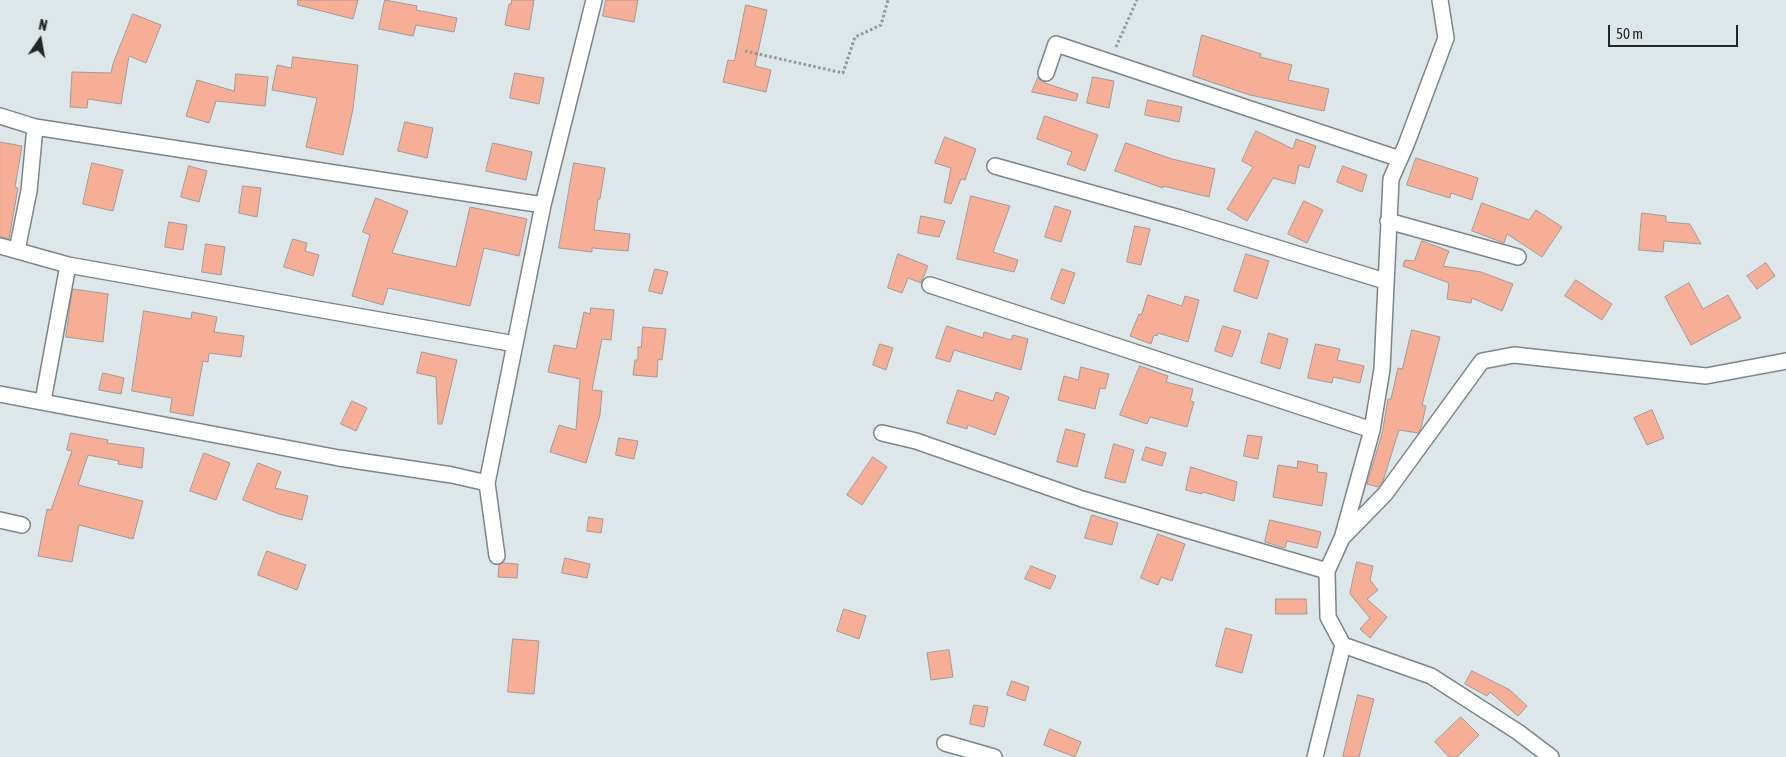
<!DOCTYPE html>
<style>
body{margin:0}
#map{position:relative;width:1786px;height:757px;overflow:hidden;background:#dde6e9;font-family:"Asap Condensed",sans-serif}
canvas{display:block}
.north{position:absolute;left:15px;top:15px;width:50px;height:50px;-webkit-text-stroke:4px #dde6e9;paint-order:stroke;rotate:12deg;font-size:14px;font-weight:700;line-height:20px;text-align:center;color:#232728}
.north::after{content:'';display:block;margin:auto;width:18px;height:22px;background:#232728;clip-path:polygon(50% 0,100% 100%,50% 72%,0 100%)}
.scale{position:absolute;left:1608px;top:25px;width:130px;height:22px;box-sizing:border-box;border:2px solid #232728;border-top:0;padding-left:6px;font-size:15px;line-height:18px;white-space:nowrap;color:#232728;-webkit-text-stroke:4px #dde6e9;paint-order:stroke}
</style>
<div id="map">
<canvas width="1786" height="757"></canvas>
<div class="north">N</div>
<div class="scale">50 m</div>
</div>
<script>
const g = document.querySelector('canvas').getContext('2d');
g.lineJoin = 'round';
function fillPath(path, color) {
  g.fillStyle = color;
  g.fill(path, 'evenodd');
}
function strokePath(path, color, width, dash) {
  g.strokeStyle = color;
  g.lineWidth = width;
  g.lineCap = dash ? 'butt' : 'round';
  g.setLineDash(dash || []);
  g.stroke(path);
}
const building = new Path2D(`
 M298,0H358L353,19L298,5Z
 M385,0L417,6L416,10L457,18L454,32L416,25L413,36L379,29Z
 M512,0H534L529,30L505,25L509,4H511Z
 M606,0H638L634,22L603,16Z
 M746,5L767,10L755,66L771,70L766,92L723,82L728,60L734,61Z
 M133,14L161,25L146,63L129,56L121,104L88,99L87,108L70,107L72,72L111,73L113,64Z
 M1202,35L1261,54L1260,57L1292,65L1288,80L1329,89L1324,111L1250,95L1193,76Z
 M293,57L358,65L353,109L343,155L306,147L317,98L272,90L277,65L291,68Z
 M515,73L544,78L539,104L510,98Z
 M236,74L268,77L265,106L216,101L209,123L186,116L197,80L234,91Z
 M1093,77L1114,81L1109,108L1087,103Z
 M1038,78L1042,82L1078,94L1076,101L1032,92Z
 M1148,100L1182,107L1179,122L1145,115Z
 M1045,116L1098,135L1085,171L1067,164L1072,152L1037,139Z
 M405,122L433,128L427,158L398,151Z
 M1256,131L1293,149L1296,139L1316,146L1309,168L1299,165L1295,184L1273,178L1247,221L1227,209L1253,167L1242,161Z
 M945,137L976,149L965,180L961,179L951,204L944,202L951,168L935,163Z
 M0,142L22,146L15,187L18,188L9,239L0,237Z
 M493,143L532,152L526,180L486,171Z
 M1126,143L1172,159L1215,169L1209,197L1163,186V188L1115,171Z
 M1416,158L1478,178L1472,200L1451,193L1450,198L1407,185Z
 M92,163L123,170L113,211L83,204Z
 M574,163L605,168L600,199H598L594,230L630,234L628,251L592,248V252L559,248Z
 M189,166L207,171L199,202L181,197Z
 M1343,166L1367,175L1362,192L1337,182Z
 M243,186L261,188L257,217L239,213Z
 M971,196L1010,206L993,252L1018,260L1014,272L957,259Z
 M376,198L408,211L392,253L456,267L470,207L527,219L519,256L484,248L470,306L388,288L383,305L352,296L370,235L363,232Z
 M1304,201L1323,210L1307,243L1288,234Z
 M1482,203L1529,220L1536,210L1562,227L1542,257L1507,234L1504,243L1472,231Z
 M1055,206L1071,211L1061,242L1045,237Z
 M1642,213L1666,216V222L1690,224L1701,244L1664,241L1663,252L1639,250Z
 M921,216L945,221L939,237L918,233Z
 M169,222L187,225L183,250L165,247Z
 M1135,226L1150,229L1141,265L1127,262Z
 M293,239L307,243L305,251L319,255L313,276L284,267Z
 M1422,241L1449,251L1443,266L1481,272L1513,284L1502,311L1472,298L1471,303L1447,299L1449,283L1403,266L1405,260L1414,261Z
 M206,244L225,247L221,275L202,272Z
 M898,254L928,266L921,283L908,278L902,293L888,288Z
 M1246,254L1269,261L1257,299L1234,291Z
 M1766,263L1775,276L1757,289L1747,276Z
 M655,269L668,272L662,294L649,291Z
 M1062,269L1075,273L1064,304L1051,299Z
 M1576,280L1612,304L1602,320L1565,296Z
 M1689,283L1703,309L1728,295L1741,318L1691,345L1665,297Z
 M73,289L108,294L103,342L66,337Z
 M1148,295L1182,306L1185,296L1199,300L1188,342L1158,333L1157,336L1154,335L1151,344L1130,336L1139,314L1141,315Z
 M591,308L614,310L611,340L602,339L592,390L602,391L600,415L586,463L550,452L559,425L576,430L580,379L548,372L554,345L576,349L584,312L590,314Z
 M144,311L191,319L192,312L217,317L214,332L244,336L241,357L209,353L208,362L203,361L193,416L170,412L172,398L132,391Z
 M947,326L983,338L984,332L1011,340L1013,335L1028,339L1021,370L954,350L950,362L936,358Z
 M1223,326L1241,331L1232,357L1215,351Z
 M643,327L666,329L662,360L658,359L657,377L633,375L635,360H638V347H641Z
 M1412,330L1440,337L1422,405L1426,406L1421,428L1418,433L1399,430L1383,481L1378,487L1367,484L1382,434L1388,399H1391L1398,368L1402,369Z
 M1269,333L1288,339L1280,369L1261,363Z
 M880,344L893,348L886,370L873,365Z
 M1316,344L1340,349L1337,360L1364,366L1360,383L1333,377L1332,383L1308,378Z
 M422,352L457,360L442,424H438L436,377L417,373Z
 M1140,366L1168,376L1166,382L1193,389L1190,401L1194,402L1187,427L1150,417L1147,424L1120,415Z
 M1081,367L1109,374L1105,389L1100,388L1095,409L1058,400L1064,376L1078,380Z
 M103,373L124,378L121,394L99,390Z
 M958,390L993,401L996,392L1009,397L995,435L968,425L967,429L947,423Z
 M352,401L367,408L356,431L341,424Z
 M1652,410L1664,438L1647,445L1634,418Z
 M1066,429L1085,434L1077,467L1057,462Z
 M71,433L108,440L107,443L144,448L142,468L118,464L119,461L88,455L78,485L143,501L133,539L79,525L72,562L38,556L47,509L51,510L72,451L67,450Z
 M1248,435L1262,437L1258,459L1244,456Z
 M619,438L638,441L634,459L616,455Z
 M1114,444L1134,450L1125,483L1105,478Z
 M1146,447L1166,453L1162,466L1142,460Z
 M204,453L230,463L216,500L190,491Z
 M873,457L887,467L862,505L847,495Z
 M1298,461L1318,465L1317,472L1327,473L1322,506L1273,497L1278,465L1297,468Z
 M258,463L281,472L275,488L308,496L302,520L279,514L243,500Z
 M1191,467L1237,482L1234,501L1203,492L1202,494L1186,490Z
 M1092,515L1118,523L1112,545L1085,538Z
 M589,517L603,519L601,533L587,531Z
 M1270,520L1321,532L1317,548L1287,541L1285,548L1265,542Z
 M1158,534L1185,544L1172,581L1161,577L1158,585L1141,578Z
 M267,551L306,565L297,590L258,575Z
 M565,558L590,564L587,578L562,573Z
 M1357,562L1373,566L1370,580L1378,590L1367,599L1387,617L1370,638L1360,629L1370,618L1350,594Z
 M503,563L518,564L517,578L498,577L499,565Z
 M1031,566L1056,576L1050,589L1025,579Z
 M1276,599H1306L1307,614H1276Z
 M844,609L866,616L859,639L837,631Z
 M1226,628L1252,635L1242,673L1216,666Z
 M513,639L539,641L534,694L508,692Z
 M949,650L953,677L931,680L927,653Z
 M1472,671L1510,690L1527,706L1518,716L1490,692L1487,696L1465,684Z
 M1012,681L1029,687L1025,701L1007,695Z
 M1358,695L1374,699L1359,757H1343Z
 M974,705L988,707L984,727L970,724Z
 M1461,717L1479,735L1457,757H1449L1435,742Z
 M1050,729L1081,742L1075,757L1044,745Z`);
const path = new Path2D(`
 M1116,47L1137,0
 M745,51L843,73L855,37L881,25L888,0`);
const street = new Path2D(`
 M1046,73L1056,44L1400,159
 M0,116L35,127L543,205
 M995,166L1180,218L1385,281
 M1388,221L1518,257
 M0,246L68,265L515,344
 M17,250L29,191L35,127
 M930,285L1372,430
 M0,394L339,458L452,475L487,483
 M43,401L68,265
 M882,433L916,441L1082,499L1327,571
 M0,520L22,525
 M1343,535L1372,430L1382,369L1391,179L1406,145L1446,38L1440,0
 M497,556L487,483L543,205L594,0
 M1343,645L1328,617L1327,571L1342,538L1385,494L1482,361L1514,355L1706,376L1786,361
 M945,743L994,757
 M1315,757L1343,645L1431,676L1518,732L1551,757`);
fillPath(building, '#f6ae97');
strokePath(building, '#a39b98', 1);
strokePath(street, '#7c8588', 18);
strokePath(path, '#92999b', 3, [2.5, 2.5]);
strokePath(street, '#fff', 15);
</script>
